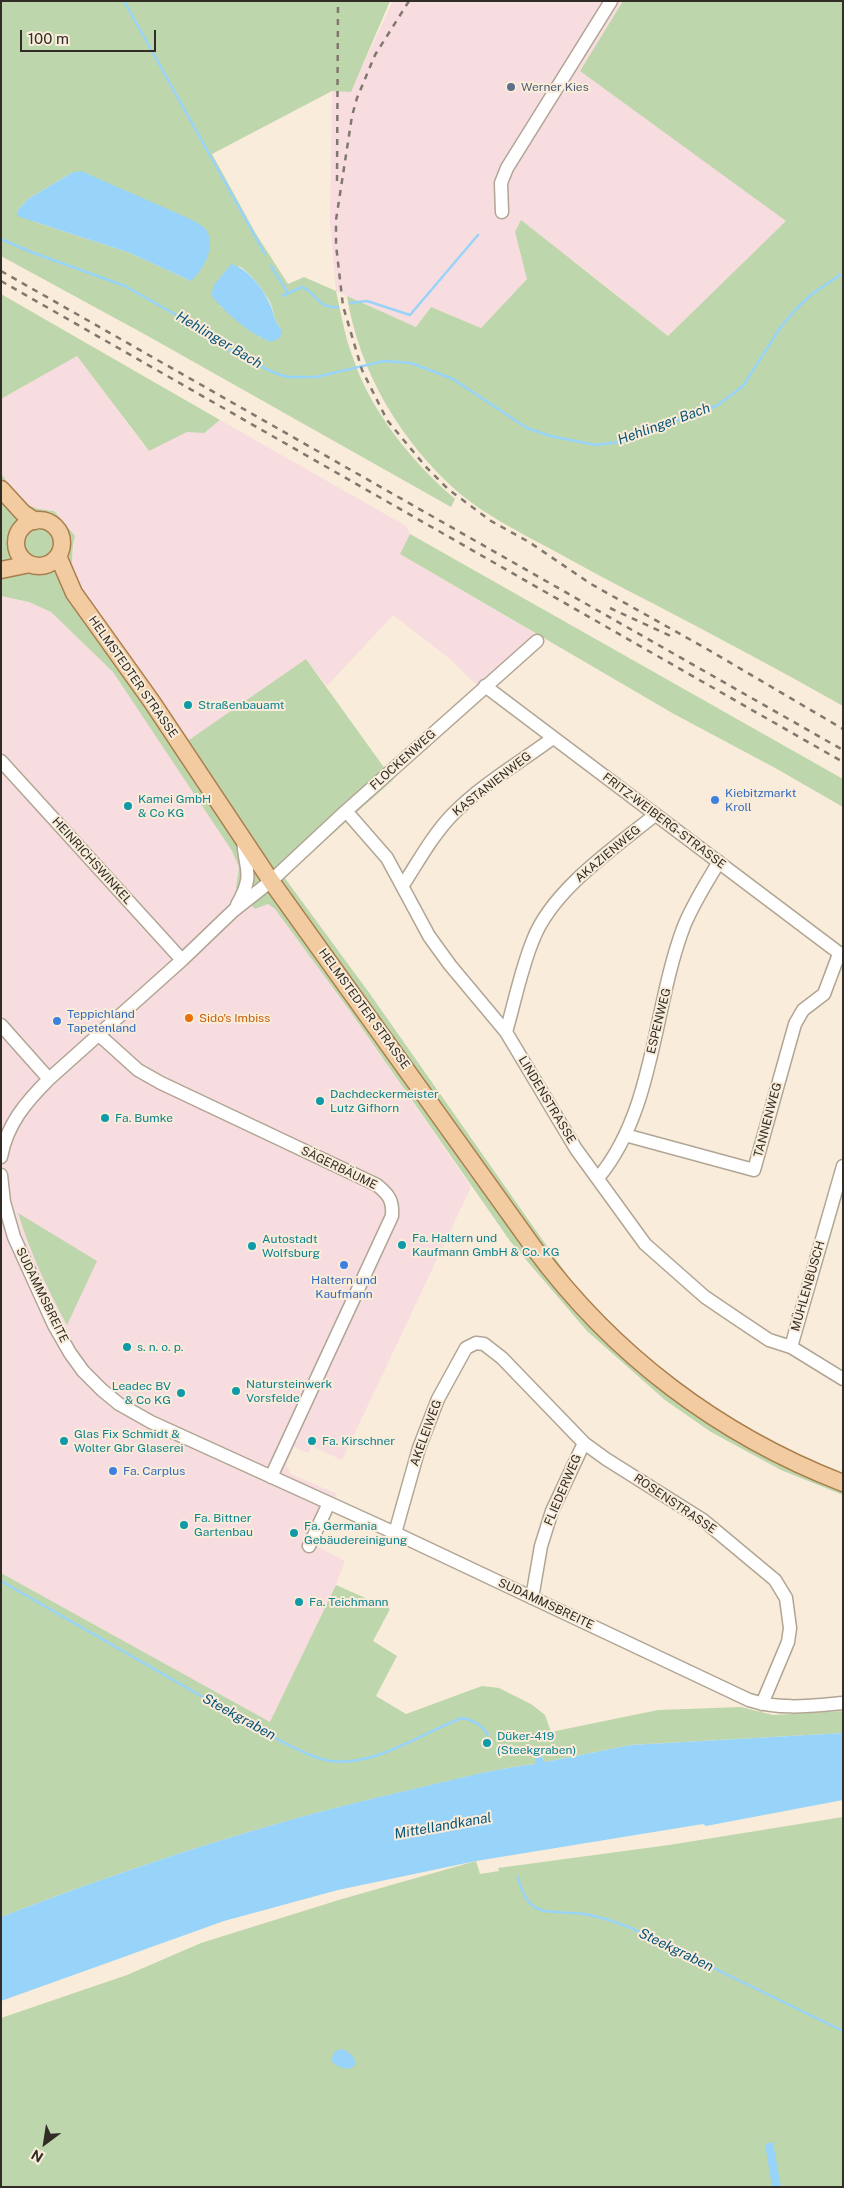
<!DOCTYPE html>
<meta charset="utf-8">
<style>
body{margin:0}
#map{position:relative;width:844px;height:2188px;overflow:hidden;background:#f9ecda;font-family:"Public Sans",sans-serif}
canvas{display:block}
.frame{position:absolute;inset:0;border:2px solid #312d26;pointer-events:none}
.north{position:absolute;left:20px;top:2118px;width:50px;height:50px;-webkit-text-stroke:4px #f9ecda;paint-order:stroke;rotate:211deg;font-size:14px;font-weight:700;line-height:20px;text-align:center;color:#312d26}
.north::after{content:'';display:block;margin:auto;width:18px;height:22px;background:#312d26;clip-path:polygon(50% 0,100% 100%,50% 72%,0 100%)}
.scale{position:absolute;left:20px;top:30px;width:136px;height:22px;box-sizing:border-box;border:2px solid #312d26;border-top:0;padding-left:6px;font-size:15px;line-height:18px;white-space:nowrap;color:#312d26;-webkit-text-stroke:4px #f9ecda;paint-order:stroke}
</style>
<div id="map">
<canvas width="844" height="2188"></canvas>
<div class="frame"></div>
<div class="north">N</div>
<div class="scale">100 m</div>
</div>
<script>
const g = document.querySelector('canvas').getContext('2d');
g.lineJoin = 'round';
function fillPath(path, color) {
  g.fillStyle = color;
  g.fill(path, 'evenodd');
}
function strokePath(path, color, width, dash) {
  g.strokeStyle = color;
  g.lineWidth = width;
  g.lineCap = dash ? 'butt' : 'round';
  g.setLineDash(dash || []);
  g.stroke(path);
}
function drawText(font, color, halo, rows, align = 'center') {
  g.font = font + ' "Public Sans",sans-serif';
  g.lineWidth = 4;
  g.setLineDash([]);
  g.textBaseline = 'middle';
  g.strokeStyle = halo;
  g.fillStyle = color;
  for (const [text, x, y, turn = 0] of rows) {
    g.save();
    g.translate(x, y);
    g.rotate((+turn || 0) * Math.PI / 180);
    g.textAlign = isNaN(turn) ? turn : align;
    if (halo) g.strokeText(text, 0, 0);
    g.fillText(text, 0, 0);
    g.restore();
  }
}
const industrial = new Path2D(`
 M393,1H623L580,71L787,221L668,336L574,261L515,232L527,279L481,328L431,307L416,327L336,291L330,223L332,91H351Z
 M77,356L148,451L187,432H204L220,420L406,526L410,534L400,554L546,640L487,695L450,659L393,615L327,686L306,659L189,741L70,574L75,536L54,511L38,509L20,502L1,473V399Z
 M1,596L29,602L51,612L113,672L232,851L239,867L236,888L259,906L268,904L275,909L350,1011L471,1187L342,1460L312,1446L308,1453L294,1447L286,1464L291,1474L337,1494L314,1545L345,1561L336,1585L270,1723L1,1573Z`);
const green = new Path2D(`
 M1,1H390L351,92L332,91L212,154L256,234L288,284L304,277L336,291C341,314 345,337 353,358C371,412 413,463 455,499L451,507L146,335L1,256ZM73,172L191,281L130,253L35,222L17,211L28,199ZM239,266C251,273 262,289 269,300C275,312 272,318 282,330L261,338L220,306Z
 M623,1H843V706C781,671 719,638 656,605C620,587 585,568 549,548C518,532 486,515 459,493C401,442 359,372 347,296L416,327L431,307L481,328L527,279L515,232L521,220L668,336L786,221L580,71Z
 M1,294L220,420L204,433L187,432L149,451L77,356L1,399Z
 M1,473L20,502L38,509L54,511L75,536L73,545L71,574L189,740L306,659L393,780L284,877L370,994L572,1282L594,1309L638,1351L688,1392L762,1438L843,1475V1495L781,1470L711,1432L665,1400L587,1331L510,1241L350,1011L275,909L268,904L255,909L236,888L239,867L232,851L113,672L51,612L29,602L1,596Z
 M410,534L843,779V807L777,769L674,714L400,554Z
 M18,1213L97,1261L67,1325C47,1289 30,1252 18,1213Z
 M1,1573L270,1722L336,1585L390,1609L373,1641L397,1656L376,1696L406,1714L482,1686L499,1688L531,1704L545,1715L551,1732L658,1710L741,1707L773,1715L843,1711V1733L631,1745L545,1762L540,1753L535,1754V1764C491,1769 449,1781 406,1791C268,1822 133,1866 1,1917Z
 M843,1817V2187H1V2018L127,1975L201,1943L342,1899L476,1861L480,1874L499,1871L498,1868L669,1845Z`);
const water = new Path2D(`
 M81,171L188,218C194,221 203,225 207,231C216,248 203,270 191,281L130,253L17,216V211L28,199L73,172Z
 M231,264C247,268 262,287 269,302C275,314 272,318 282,330L280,338L271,342C251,335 224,312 211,295L214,285Z
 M843,1733V1800L706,1826L703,1824L476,1861L338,1890L224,1921L1,2001V1917C133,1866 268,1822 405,1791C448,1781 491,1769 535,1764V1754L540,1753L545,1762L631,1745Z
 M343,2049L352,2055L356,2063C350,2073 340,2068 332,2062V2057L335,2051Z
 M773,2142L781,2187H772L765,2144Z`);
const stream = new Path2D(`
 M124,1L265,254
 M1,239L31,252L125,286L187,321L237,355L275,373L288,377H316L384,361L411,363L453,379L527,428L550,436L596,445L619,442L630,436L702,412L718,405L743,386L780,328L796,309L812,294L843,273
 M271,266L288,293
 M282,296L302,287C317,292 316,309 338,307
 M350,303L367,301L410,315L478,235
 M1,1581L269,1735C287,1744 305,1755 325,1760C371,1770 421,1733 462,1718C474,1720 482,1725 488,1735
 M518,1877C529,1921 547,1909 583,1914C600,1916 615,1922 631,1928L843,2031`);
const minor = new Path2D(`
 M502,212L501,183L507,168L611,1
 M485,686L843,956
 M1,761L182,960
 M346,811L387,858L429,936L450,965L506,1032L576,1149L645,1244L705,1297L739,1320L769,1340L791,1347L843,1379
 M403,885C418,862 432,836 452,815C481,785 519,763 553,738
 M237,905C255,873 245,872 243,839
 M1,1025L49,1079
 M506,1032C515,1001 521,969 533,940C552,890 614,848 655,815
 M98,1034L138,1070L161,1083L377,1185C389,1195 393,1200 392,1216L271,1477
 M625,1135L754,1170L795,1024L803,1010L824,994L839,954
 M1,1157C7,1124 26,1102 49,1079L182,960L233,911L271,881L346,811L537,641
 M1,1175L4,1202L14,1237L54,1325L70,1353L83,1371L102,1390L119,1404L151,1422L395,1533L749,1700C780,1710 810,1706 843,1703
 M598,1178C655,1110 653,1007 684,926C693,904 706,883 719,862
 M791,1347L843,1166
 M395,1533L419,1448L438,1399L466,1348L476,1343L484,1344L502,1358L584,1443L606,1459L703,1520L775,1580L786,1598L790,1628L788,1642L762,1704
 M309,1546L329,1503
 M532,1598L541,1546L552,1511L584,1443`);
const major = new Path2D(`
 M1,489L23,513L35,521
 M16 543a23 23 0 1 1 46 0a23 23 0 1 1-46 0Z
 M58,556L74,593L152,702L271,881L534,1248C613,1355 719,1435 843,1483
 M1,570L30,564`);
const rail = new Path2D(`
 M409,1L375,55L357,98L352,116L336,220V245L343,306L362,370L387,420L426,467L448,489L491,521L529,542L591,584L707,649L843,729
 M337,181L338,1
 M1,271L843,750
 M1,281L843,762
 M610,608L675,638`);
const markers = [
 [511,87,5,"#5c6f8a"],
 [188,705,5,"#0f9aa8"],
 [715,800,5,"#3f7fe0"],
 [128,806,5,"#0f9aa8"],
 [189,1018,5,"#e8710a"],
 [57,1021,5,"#3f7fe0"],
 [320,1101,5,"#0f9aa8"],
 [105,1118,5,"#0f9aa8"],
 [402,1245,5,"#0f9aa8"],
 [252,1246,5,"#0f9aa8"],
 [344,1265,5,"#3f7fe0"],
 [127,1347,5,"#0f9aa8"],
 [236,1391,5,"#0f9aa8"],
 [181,1393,5,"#0f9aa8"],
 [64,1441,5,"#0f9aa8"],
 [312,1441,5,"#0f9aa8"],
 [113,1471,5,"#3f7fe0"],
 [184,1525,5,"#0f9aa8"],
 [294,1533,5,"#0f9aa8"],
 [299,1602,5,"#0f9aa8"],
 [487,1743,5,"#0f9aa8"]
];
const serviceNames = [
 ["Werner Kies",521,87]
];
const streetNames = [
 ["HELMSTEDTER STRASSE",133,677,55],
 ["FLOCKENWEG",403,760,-42],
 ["KASTANIENWEG",492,784,-38],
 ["FRITZ-WEIBERG-STRASSE",664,821,37],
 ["AKAZIENWEG",608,854,-40],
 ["HEINRICHSWINKEL",92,861,48],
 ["HELMSTEDTER STRASSE",364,1009,54],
 ["ESPENWEG",659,1021,-76],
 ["LINDENSTRASSE",547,1100,59],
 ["TANNENWEG",768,1120,-75],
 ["SÄGERBÄUME",339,1168,26],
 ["MÜHLENBUSCH",808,1286,-74],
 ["SUDAMMSBREITE",42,1295,64],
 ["AKELEIWEG",426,1433,-70],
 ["FLIEDERWEG",563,1490,-67],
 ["ROSENSTRASSE",675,1504,34],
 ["SUDAMMSBREITE",546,1604,25]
];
const cultureNames = [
 ["Straßenbauamt",198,705],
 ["Kamei GmbH",138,799],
 ["& Co KG",138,813],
 ["Dachdeckermeister",330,1094],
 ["Lutz Gifhorn",330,1108],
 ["Fa. Bumke",115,1118],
 ["Fa. Haltern und",412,1238],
 ["Kaufmann GmbH & Co. KG",412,1252],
 ["Autostadt",262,1239],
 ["Wolfsburg",262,1253],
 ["s. n. o. p.",137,1347],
 ["Natursteinwerk",246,1384],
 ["Vorsfelde",246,1398],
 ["Leadec BV",171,1386,"right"],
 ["& Co KG",171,1400,"right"],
 ["Glas Fix Schmidt &",74,1434],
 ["Wolter Gbr Glaserei",74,1448],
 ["Fa. Kirschner",322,1441],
 ["Fa. Bittner",194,1518],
 ["Gartenbau",194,1532],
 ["Fa. Germania",304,1526],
 ["Gebäudereinigung",304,1540],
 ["Fa. Teichmann",309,1602],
 ["Düker-419",497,1736],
 ["(Steekgraben)",497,1750]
];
const shopNames = [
 ["Kiebitzmarkt",725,793],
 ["Kroll",725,807],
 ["Teppichland",67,1014],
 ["Tapetenland",67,1028],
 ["Haltern und",344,1280,"center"],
 ["Kaufmann",344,1294,"center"],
 ["Fa. Carplus",123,1471]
];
const foodNames = [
 ["Sido's Imbiss",199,1018]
];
const waterNames = [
 ["Hehlinger Bach",219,340,31],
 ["Hehlinger Bach",664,424,-20],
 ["Steekgraben",239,1717,29],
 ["Mittellandkanal",443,1826,-10],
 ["Steekgraben",676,1950,26]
];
fillPath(industrial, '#f7dce0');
fillPath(green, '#bed6ac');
fillPath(water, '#98d4f9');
strokePath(stream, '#98d4f9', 2.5);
strokePath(minor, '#b1a594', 15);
strokePath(major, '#a97e4c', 19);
strokePath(minor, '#fff', 12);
strokePath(major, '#f2cba0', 16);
strokePath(rail, '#80786d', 2.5, [6, 6]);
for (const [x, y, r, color] of markers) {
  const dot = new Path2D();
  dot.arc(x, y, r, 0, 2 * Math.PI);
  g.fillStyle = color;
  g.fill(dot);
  strokePath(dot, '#f9ecda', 2);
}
drawText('12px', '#4e5e75', '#f9ecda', serviceNames, 'left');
drawText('12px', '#312d26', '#f9ecda', streetNames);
drawText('12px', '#0d838f', '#f9ecda', cultureNames, 'left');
drawText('12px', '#366cbe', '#f9ecda', shopNames, 'left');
drawText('12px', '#c56008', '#f9ecda', foodNames, 'left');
drawText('italic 14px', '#0b5579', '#f9ecda', waterNames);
</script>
